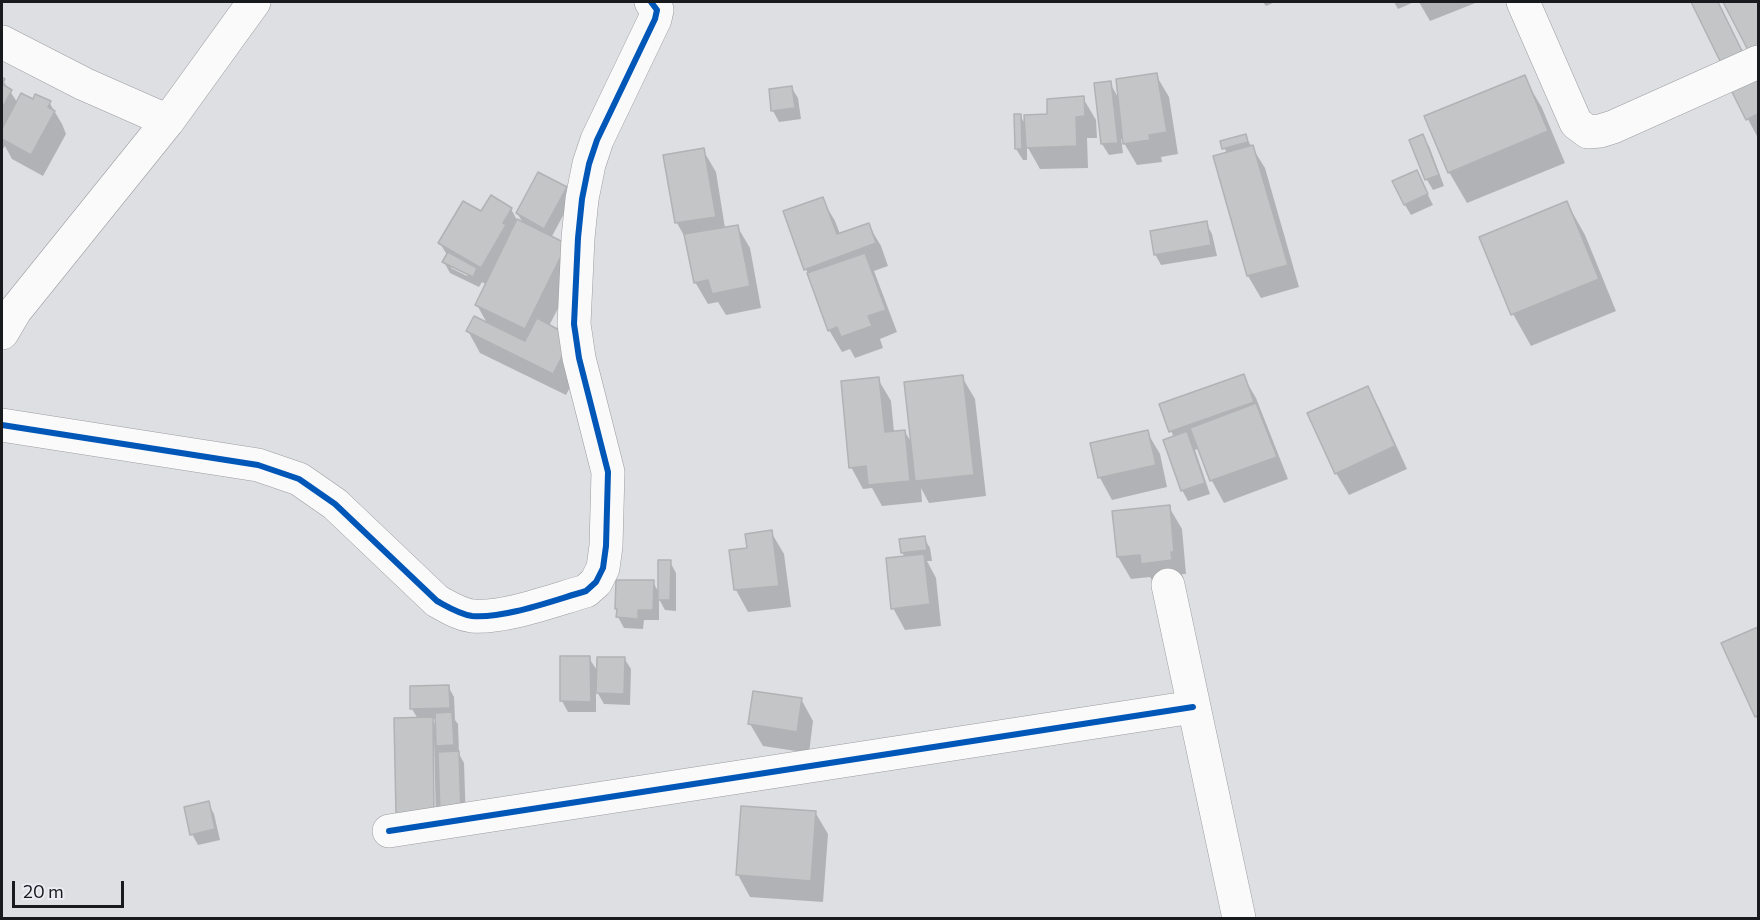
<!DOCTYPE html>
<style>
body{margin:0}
#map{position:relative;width:1760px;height:920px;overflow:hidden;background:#dedfe3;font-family:Commissioner,sans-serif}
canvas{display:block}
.frame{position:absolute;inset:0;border:3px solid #191a1d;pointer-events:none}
.scale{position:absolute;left:12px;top:881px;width:112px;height:27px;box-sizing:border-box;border:3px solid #191a1d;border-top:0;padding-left:8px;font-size:18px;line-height:21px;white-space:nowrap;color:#191a1d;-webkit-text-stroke:4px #e9ecf2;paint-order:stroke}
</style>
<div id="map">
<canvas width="1760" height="920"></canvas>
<div class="frame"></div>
<div class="scale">20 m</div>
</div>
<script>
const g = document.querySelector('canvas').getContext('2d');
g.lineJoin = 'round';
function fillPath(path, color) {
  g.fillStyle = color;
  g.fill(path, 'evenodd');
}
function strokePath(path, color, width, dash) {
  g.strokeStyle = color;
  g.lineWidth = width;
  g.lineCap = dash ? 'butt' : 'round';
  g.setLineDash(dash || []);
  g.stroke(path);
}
const shadow = new Path2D(`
 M1263,2H1275L1266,6Z
 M1394,2H1412V3L1398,9Z
 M1419,2H1478L1430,21Z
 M1693,2H1718L1756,80L1758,79V138L1733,91L1724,66Z
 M1724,2H1758V66L1751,53Z
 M1156,75L1169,97L1178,154L1161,157L1162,162L1137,165L1121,138L1123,153L1109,155L1102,144L1096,85L1110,83L1119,99Z
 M1524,77L1542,108L1565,163L1467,203L1449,172Z
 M2,79L17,102L34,101L49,102L62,124L66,134L43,176L12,159L5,146L2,150Z
 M791,87L798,98L801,119L779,122L773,111Z
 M1083,98L1096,120L1097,138H1087L1088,168L1040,169L1027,146V160H1023L1016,149L1020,116L1027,126Z
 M1245,136L1265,168L1299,287L1261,298L1248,276L1215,157L1227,154L1222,142Z
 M1422,136L1429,146L1444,186L1433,190L1427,180L1411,141Z
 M703,150L716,172L725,228L737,226L750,248L761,308L726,315L718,302L708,304L695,282L687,241L677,223Z
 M1422,183L1433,205L1411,215L1405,205Z
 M566,188L572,199L551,238L579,267L549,326L584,360L566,395L480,353L468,331L488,325L477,305L487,285L482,282L479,287L450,273L444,262L447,255L440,243L482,213L492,197L511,209L518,222L523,223L517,213ZM451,265L468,274L467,276L451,268Z
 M822,199L835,221L840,234L868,224L881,246L888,266L874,271L897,332L880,339L883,348L855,358L850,349L842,352L829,330L806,269Z
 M1567,203L1585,235L1616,311L1531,346L1513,314L1481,238Z
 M1206,223L1212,234L1217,256L1161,265L1155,254Z
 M1243,376L1256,398L1288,479L1224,503L1212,481L1199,448L1195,450L1210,494L1188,501L1182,490L1174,438L1161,405Z
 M962,377L975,399L986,496L929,503L921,488L922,502L882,506L872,488L863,489L851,467L878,379L891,401L894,432H905L913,445Z
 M1368,388L1380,410L1407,469L1349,495L1336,473Z
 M1147,432L1160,454L1167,487L1112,500L1100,478L1092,444Z
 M1169,507L1182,529L1186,574H1182L1183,582L1155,585L1150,577L1131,579L1118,557Z
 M771,532L784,554L791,607L748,612L736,590L731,552L748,550Z
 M924,538L930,548L932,561H927L936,578L941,626L905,630L893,608L905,558L902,552Z
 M670,562L676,573V611L665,610L659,599V620H644L643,629L624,628L618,617L616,609L617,581L653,582L659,593Z
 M1758,628V721L1723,644Z
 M589,658L598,672L624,658L631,669L630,705L604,704L596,690V712H568L562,701Z
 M448,686L454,697L455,720L458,724L459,754L464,763L466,823L410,837L418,719L412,709ZM432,719H437V728ZM431,739H434L436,822L433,823Z
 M801,699L813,721L809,753L763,746L750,724Z
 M208,803L214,814L220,840L198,845L192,834Z
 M815,812L828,834L823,902L750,897L738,875Z`);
const building = new Path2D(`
 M1691,2H1718L1745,57L1723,67Z
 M1723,2H1758V50L1750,54Z
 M1157,73L1167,132L1149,135L1150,140L1123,144L1116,79Z
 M1525,75L1548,131L1448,173L1424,116Z
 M2,77L5,79L2,84L12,90L2,108Z
 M1758,77V114L1746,120L1731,90Z
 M1111,81L1118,143L1101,144L1094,83Z
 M792,86L795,108L771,111L769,89Z
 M21,93L33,99L35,94L51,101L48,107L55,111L31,155L2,139V129Z
 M1084,96L1085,116L1076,117L1077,146L1026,148L1024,115L1047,114V99Z
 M1014,114H1021L1022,149H1015Z
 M1246,134L1248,142L1222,149L1220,141Z
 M1423,134L1439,175L1425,180L1409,140Z
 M1253,145L1288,265L1247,276L1213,156Z
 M704,148L716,217L675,223L663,155Z
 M1417,170L1428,194L1404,205L1392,181Z
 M538,172L567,187L544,229L516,213Z
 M491,195L512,208L503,223L506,225L481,268L438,243L463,201L481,211Z
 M823,197L837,234L869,223L876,243L804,270L783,211Z
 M1567,201L1599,279L1511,315L1479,237Z
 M517,219L567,244L525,329L475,305Z
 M1207,221L1211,245L1154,255L1150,231Z
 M738,225L750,286L712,294L708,280L694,283L684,234Z
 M448,252L477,268L473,277L442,262Z
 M865,253L886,310L868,316L872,326L841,337L837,327L828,331L807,273Z
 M474,316L525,341L537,318L572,337L553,374L466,331Z
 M1244,374L1254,402L1169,432L1159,404Z
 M963,375L974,475L915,481L904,382Z
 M879,377L885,432L905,430L910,481L868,485L866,466L849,468L841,381Z
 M1368,386L1395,446L1335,474L1307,413Z
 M1256,403L1277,457L1210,481L1190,428Z
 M1148,430L1156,465L1098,478L1090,443Z
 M1187,431L1205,483L1181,491L1163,440Z
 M1170,505L1174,552H1171L1172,560L1141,564L1140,555L1117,557L1112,511Z
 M772,530L779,586L734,590L729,550L747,548L745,534Z
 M925,536L927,550L901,553L899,539Z
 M924,554L930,604L891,609L886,558Z
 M658,560H671L670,600H658Z
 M616,580H654L653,610H638V619L616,617L617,609H615Z
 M1758,627V715L1755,717L1721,643Z
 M560,656H590L591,702L560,701Z
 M597,657H625L624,694L596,693Z
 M449,685L450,708L410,709V686Z
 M753,691L802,698L797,732L748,724Z
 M452,712L454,745L436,746L435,713Z
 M433,717L434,815H396L394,718Z
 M459,751L461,812L440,813L438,752Z
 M209,801L215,829L190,835L184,807Z
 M741,806L816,811L811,881L736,875Z`);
const street = new Path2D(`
 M1523,2L1576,123L1588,132L1600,131L1613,127L1758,62
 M2,42L84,84L168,121
 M2,333L15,311L168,121L254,2
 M2,425L258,465L299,479L335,504L437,601C448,607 459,614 472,616C504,619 554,600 586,591L596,582L603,568L606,546L608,472L579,358L574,324L578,238L582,199L589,164L597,140L655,19L657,10L651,2
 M1168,585L1239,918
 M389,831L1193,707`);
const cycleway = new Path2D(`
 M2,425L258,465L299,479L335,504L437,601C448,607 459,614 472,616C504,619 554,600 586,591L596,582L603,568L606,546L608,472L579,358L574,324L578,238L582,199L589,164L597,140L655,19L657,10L651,2
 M389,831L1193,707`);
fillPath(shadow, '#0003');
fillPath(building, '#c4c5c7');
strokePath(building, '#b2b2b5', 1.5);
strokePath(street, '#9b9c9f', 34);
strokePath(street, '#fafafb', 33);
strokePath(cycleway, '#0057b8', 6);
</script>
